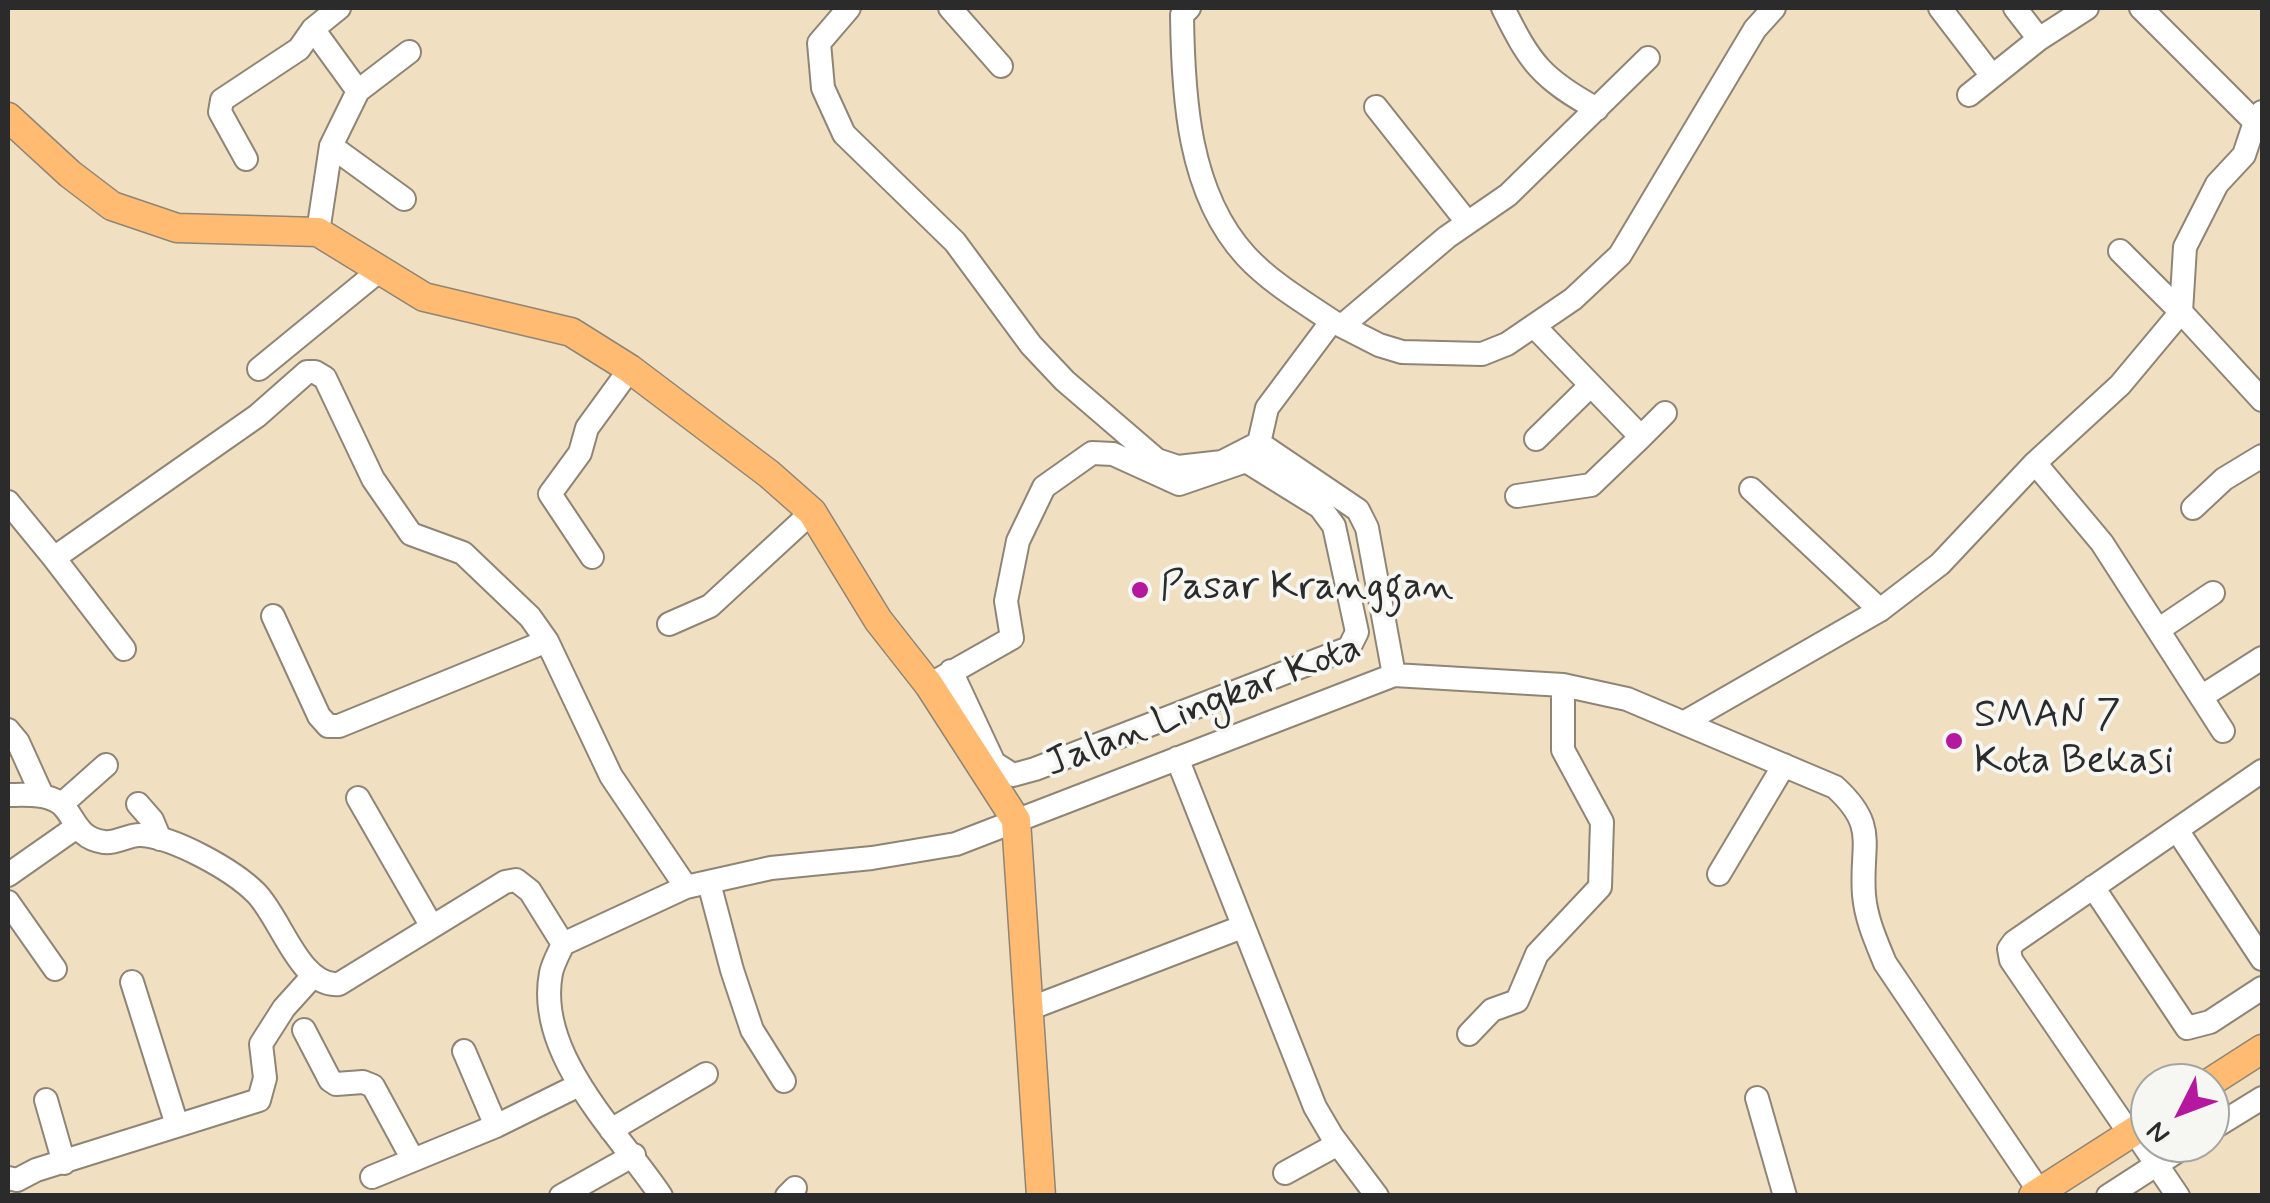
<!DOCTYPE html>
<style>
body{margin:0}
#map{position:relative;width:2270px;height:1203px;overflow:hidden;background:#f1dfc1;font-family:Mynerve,sans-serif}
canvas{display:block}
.frame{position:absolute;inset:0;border:10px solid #2b2b2b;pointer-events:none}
.north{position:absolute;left:2130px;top:1063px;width:100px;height:100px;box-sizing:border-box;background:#f6f6f2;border:2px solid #a5a5a2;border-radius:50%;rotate:228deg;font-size:28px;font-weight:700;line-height:40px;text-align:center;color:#2b2b2b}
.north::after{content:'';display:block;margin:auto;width:35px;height:45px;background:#b5179e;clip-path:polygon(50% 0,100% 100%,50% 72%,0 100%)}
</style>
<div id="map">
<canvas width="2270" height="1203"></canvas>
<div class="frame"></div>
<div class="north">N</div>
</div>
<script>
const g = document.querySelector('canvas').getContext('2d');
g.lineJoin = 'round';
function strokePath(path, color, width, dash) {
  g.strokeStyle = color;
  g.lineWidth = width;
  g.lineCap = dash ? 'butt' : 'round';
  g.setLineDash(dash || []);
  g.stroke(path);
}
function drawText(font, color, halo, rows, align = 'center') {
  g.font = font + ' Mynerve,sans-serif';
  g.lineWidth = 8;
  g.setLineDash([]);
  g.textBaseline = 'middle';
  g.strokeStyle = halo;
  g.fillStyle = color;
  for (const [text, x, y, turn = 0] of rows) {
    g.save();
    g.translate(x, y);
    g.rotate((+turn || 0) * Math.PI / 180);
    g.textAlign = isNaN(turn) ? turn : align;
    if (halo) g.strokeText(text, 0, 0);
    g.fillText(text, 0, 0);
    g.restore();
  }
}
const minor = new Path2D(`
 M849,8L819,43L823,88L844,134L955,242L1031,345L1065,381L1157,460L1178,467L1222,462L1259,443L1267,408L1332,321C1302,301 1270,282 1246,256C1188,193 1183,96 1182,15L1189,8
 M950,8L1001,66
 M1503,8C1530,63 1542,79 1597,109
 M1940,8L1992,76
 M2015,8L2039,39
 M2141,8L2255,122
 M313,29L358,91L331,146L318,232
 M358,91L409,52
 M1969,95L2039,39L2087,8
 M1376,107L1467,222
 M331,146L404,199
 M246,159L220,112L222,100L299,49L313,29L339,8
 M2120,251L2181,312L2262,400
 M1332,321L1379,345L1402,352L1482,354L1507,344L1573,299L1620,255L1755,29L1774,8
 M1342,326L1447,237L1508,195L1648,58
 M259,369L380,270
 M1641,437L1665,413
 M1536,439L1591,385
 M1259,443L1358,510L1367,528L1394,675
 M2035,463L2102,543L2223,731
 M1751,489L1880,610
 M1517,496L1591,485L1641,437L1534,326
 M8,502L54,558L257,416L307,372H315L325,378L373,479L411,534L463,553L530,617L547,641L611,776L686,887
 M2193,508L2224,479L2262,456
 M592,557L550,494L580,453L587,428L630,369
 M54,558L124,649
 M273,616L319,716L328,726H339L547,641
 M669,624L710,606L812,512
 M2158,630L2213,593
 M929,685L1012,638L1006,601L1018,541L1044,487L1092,453L1113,454L1179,484L1246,461L1320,507L1334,526L1357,632L1349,648L1035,769L1013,775L994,763L951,671
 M2201,697L2262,658
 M1685,722L1880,610L1940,564L2035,463L2120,385L2181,312L2185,247L2217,184L2244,155L2255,122L2262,112
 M8,730L18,742L42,795
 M1177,758L1315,1107L1332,1136L1377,1196
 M8,795C25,795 45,793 60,803C75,815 75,838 104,842C116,844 129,834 141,835C174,837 233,870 256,893C281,918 300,988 339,984L505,882L516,880L530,891L563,944
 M358,798L431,925
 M62,804L106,765
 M138,804L152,820L160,839
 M2177,830L2262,959
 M1719,874L1784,765
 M8,875L75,828
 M709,883L732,970L752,1030L784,1081
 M2093,887L2187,1028L2210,1022L2262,988
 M8,902L55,969
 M132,982L177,1125
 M1026,1010L1242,927
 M304,1030L330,1080L336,1084L363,1082L373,1086L412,1158
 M1469,1034L1492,1010L1517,1001L1537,954L1600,887L1602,822L1563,750V685
 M464,1051L496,1126
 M1757,1098L1785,1196
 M46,1100L64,1163
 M611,1130L706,1074
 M2210,1130L2262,1098
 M2134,1131L2178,1196
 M2130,1134L2011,960L2009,949L2014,942L2262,771
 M1285,1173L1338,1144
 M372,1177L496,1126L579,1085
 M8,1178L17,1180L36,1170L259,1100L265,1078L261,1044L284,1008L312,977
 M561,1196L634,1155
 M661,1196C619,1133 535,1055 551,973C553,963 559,953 563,944L686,887L771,868L872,858L956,844L1394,675L1563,685L1627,699L1835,787C1879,827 1860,844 1864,895C1866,919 1876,941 1885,963L2039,1191
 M787,1196L795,1188
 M2108,1196L2190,1143`);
const major = new Path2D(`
 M8,117L70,174L112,206L177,228L318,232L424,297L571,332L630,369L769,474L812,512L878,620L929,685L1016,820L1041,1196
 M2209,1083L2262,1049
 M2033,1196L2150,1121`);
const markers = [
 [1140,590,10,"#b5179e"],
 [1954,741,10,"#b5179e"]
];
const poiNames = [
 ["Pasar Kranggan",1160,590],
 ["SMAN 7",1974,718],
 ["Kota Bekasi",1974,764]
];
const streetNames = [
 ["Jalan Lingkar Kota",1204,708,-21]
];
strokePath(minor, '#8e8576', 26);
strokePath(major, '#8e8576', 31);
strokePath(minor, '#fff', 22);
strokePath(major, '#febb71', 28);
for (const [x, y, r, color] of markers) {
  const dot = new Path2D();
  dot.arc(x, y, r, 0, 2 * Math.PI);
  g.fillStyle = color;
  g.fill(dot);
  strokePath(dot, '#f6f6f2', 4);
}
drawText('40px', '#2b2b2b', '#f6f6f2', poiNames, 'left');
drawText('40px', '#2b2b2b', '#f6f6f2', streetNames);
</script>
